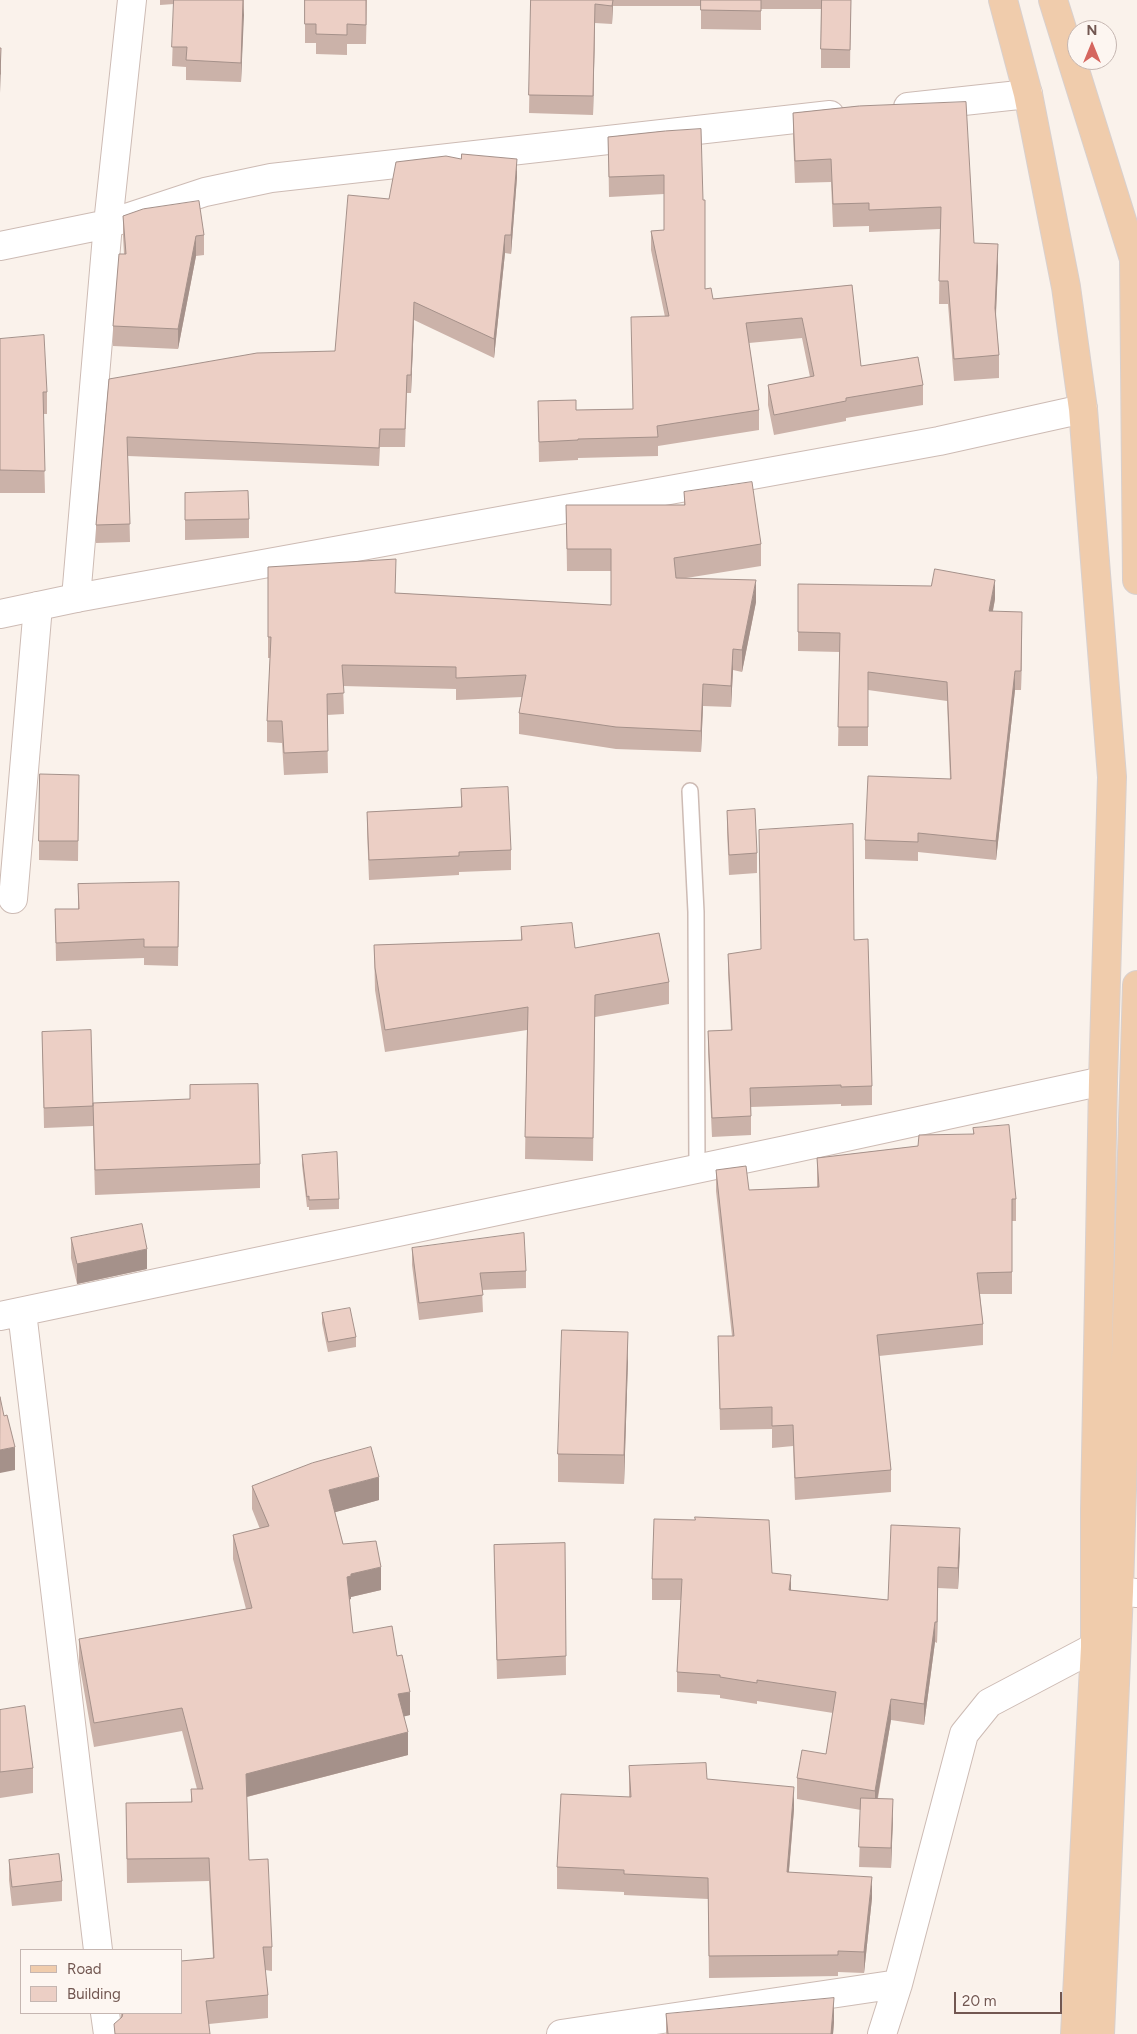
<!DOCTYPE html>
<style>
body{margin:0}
#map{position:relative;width:1137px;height:2034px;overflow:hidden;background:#faf2eb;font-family:Figtree,sans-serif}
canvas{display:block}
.legend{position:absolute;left:20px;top:1949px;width:162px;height:65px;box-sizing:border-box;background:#fdf6f1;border:1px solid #c5b6b1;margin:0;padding:6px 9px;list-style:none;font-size:15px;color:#725751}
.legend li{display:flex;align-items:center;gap:10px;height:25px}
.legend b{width:25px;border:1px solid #c5b6b1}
.north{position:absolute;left:1067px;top:20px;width:50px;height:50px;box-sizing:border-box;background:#fdf6f1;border:1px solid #c5b6b1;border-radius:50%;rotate:0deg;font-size:14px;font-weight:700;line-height:20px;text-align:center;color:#725751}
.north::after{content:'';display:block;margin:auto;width:18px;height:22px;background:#d5665f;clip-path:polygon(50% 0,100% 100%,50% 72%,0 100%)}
.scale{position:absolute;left:954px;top:1992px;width:108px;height:22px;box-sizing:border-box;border:2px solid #725751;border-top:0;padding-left:6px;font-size:15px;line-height:18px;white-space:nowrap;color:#725751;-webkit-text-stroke:4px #fdf6f1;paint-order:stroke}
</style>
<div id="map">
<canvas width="1137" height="2034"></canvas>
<ul class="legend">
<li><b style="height:6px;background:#f0ccac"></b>Road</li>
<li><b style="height:14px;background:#eccfc5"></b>Building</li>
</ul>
<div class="north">N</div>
<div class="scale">20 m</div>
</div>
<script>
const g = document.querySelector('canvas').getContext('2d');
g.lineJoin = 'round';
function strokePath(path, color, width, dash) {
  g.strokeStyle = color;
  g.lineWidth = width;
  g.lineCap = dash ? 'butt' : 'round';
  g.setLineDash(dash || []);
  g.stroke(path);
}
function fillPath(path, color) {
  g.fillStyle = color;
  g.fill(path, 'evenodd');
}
const service = new Path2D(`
 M690,791L696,912L697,1169`);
const minor = new Path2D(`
 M908,107L1028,94
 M0,246L108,224L205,192L271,178L830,115
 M76,598L108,224L132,0
 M13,899L38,606
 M22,1312L98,1950
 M0,1316L786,1150L1103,1081
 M1119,1591L1137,1593
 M105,2013L108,2034
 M561,2034L898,1984
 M882,2034L898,1984L964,1734L989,1703L1095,1647`);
const tertiary = new Path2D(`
 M0,614L76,598L939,441L1083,409`);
const primary = new Path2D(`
 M1003,0L1028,94L1066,287L1083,409L1112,777L1103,1081L1095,1510V1647L1075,2034
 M1053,0L1134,259L1137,580
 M1100,2034L1119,1591L1137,985`);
const wall = new Path2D(`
 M160,0H244L241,82L186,80V67L172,66L174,4L160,5Z
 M305,0H367L366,44H347V55L316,54V43H305Z
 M531,0H851L850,68H821V9H761V30L701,29V6H613L612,24L595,23L593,115L529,113Z
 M859,106L974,243L998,266L996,316L999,355V378L954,381L948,304H939L940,229L869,232V226L833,227L831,182L795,183L793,136V113Z
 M665,131L705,289L713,299L852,285L861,366L923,385V405L846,418V421L774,435L768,405V385L810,377L802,338L749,343L759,410V430L658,446V456L578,458V460L539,462L538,401L576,410L633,409L665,317L651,250V231L664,230V194L609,197L608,137Z
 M517,177L511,254L505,253L494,358L414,320L411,393H407L405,447H380L379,466L128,456L130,542L96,543V525L109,379L335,351L389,199Z
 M123,216L204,235V255L196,256L178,349L113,346V326L124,254L123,236Z
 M0,339L47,392V414H43L45,493H0Z
 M684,492L761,544V566L680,579L756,602L742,672L733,670L731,707L703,706L701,752L616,749L519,734V713L522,697L456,700V689L343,686L344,714L327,715L328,773L284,775L282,743L267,742V721L270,658H268V567L395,593L611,605V571H567L566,505H684Z
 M185,493L249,519V538L185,540Z
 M798,584L995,599L993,611L1022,631L1021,690H1015L996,860L918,852V861L865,859V840L950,779L947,701L868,690V746H838L840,652L798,651Z
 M79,775L78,861L39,860V841Z
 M461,789L511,850V870L459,872V875L369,880L367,831V812L461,807Z
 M727,811L757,853V873L729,875L727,831Z
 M78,884L179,900L178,966L144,965V958L56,961L55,909H78Z
 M521,927L575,948L669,982V1004L595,1017L593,1161L525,1159L527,1030L385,1052L375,990L374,945L521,940Z
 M854,940L872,1086V1105L841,1106V1104L751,1107V1135L712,1137L708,1051V1031L731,1030L728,973V954Z
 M42,1032L93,1103L260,1164V1188L95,1195L93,1126L44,1128Z
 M973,1128L1016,1199V1221H1012V1294H980L983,1324V1345L879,1356L891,1470V1492L795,1500L793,1446L772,1448V1429L720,1430L718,1336H732L716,1191V1170L749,1190L817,1187V1158L918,1146L973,1134Z
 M302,1155L339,1199V1209L309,1210V1207H307L302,1165Z
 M71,1238L147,1269L77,1284L71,1258Z
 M412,1248L526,1271V1288L482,1290L483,1312L419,1320L412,1265Z
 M322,1313L356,1337V1347L328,1352L322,1323Z
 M628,1360L624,1484L558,1482V1454Z
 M252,1486L379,1500L335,1512L343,1544L381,1590L351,1597V1599L349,1600L353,1633L397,1656L410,1715L404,1716L408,1755L247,1797L249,1860L272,1947V1971L265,1970L268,1995V2018L209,2024L121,2018V2013H181L213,1958L209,1881L127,1883L126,1803L191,1802V1789H197L182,1731L94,1747L79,1662V1639L246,1609L233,1559V1535L260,1529L252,1509Z
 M565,1543L566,1675L497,1679L494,1545Z
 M960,1549L958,1589L938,1588L937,1643L935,1642L924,1725L891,1720L878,1798L893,1818L891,1868L859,1867L861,1810L797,1799V1778L826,1754L833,1713L757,1701V1704L720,1698V1695L677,1692V1672L681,1600H652V1579L772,1573L791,1590L888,1600Z
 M0,1710L33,1768V1793L0,1798Z
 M629,1766L707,1779L794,1809L789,1872L872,1898L864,1973L838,1972V1976L709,1978L708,1899L624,1895V1892L557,1889V1867L629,1797Z
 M9,1860L62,1881V1901L12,1906L9,1880Z
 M666,2014L834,2022L833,2034H666Z`);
const shadedWall = new Path2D(`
 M243,0L244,15L241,82V63Z
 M613,0L612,24V6Z
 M595,4V23L593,115V96Z
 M1,48V67L0,93V74Z
 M517,159V177L511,254V235Z
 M505,235V253L494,358V339Z
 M196,236V256L178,349V329Z
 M998,244V266L995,331V308Z
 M414,302V320L411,393V375Z
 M756,580V602L742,672V650Z
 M995,580V599L989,630V611Z
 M1022,612V631L1021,690V671Z
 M733,649V670L731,707V686Z
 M1015,671V690L996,860V841Z
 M703,684V706L701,752V731Z
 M147,1249V1269L77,1284V1264Z
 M628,1332V1360L624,1484V1455Z
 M15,1447V1470L0,1473V1450Z
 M379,1477V1500L329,1514V1490Z
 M960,1528V1549L958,1589V1568Z
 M381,1567V1590L351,1597V1599L347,1600V1577L351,1574Z
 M938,1567V1588L937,1643V1622Z
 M791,1575V1596L789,1590Z
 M935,1622V1642L924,1725V1704Z
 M410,1692V1715L398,1718V1694Z
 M891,1699V1720L875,1812V1791Z
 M408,1732V1755L246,1797V1774Z
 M794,1787V1809L787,1893V1872Z
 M893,1799V1818L891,1868V1848Z
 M872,1877V1898L864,1973V1952Z
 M834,1998V2022L833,2034H831Z`);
const building = new Path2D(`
 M174,0H243L241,63L186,60L187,47H172Z
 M305,0H366V25L347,24V35L316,34V24H305Z
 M531,0H613L612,6L595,4L593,96L529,95Z
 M701,0H761V11L701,10Z
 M822,0H851L850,50L821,49Z
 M0,48H1L0,74Z
 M966,102L974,243L998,244L995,308L999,355L954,359L948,281H939L941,207L869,210V203L833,204L831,159L795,161L793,113L859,106Z
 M701,129L703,200H705V289L711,288L713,299L852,285L861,366L918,357L923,385L846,398V401L774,415L768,385L814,376L802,318L746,323L759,410L657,426L658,437L578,439V440L539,442L538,401L576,400V410L633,409L631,317L669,316L651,231L664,230V175L609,177L608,137L665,131Z
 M462,154L517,159L511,235H505L494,339L414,302L411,375H407L405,429H380L379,448L127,437L130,524L96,525L109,379L257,353L335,351L348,195L389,199L396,162L446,156L461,159Z
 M199,201L204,235L196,236L178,329L113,326L119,254H126L123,216L143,209Z
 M44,335L47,392H43L45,471L0,470V339Z
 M752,482L761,544L674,558L676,578L756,580L742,650L733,649L731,686L703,684L701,731L616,727L519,713L526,675L456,678V667L342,665L344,693L327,694L328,751L284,753L282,721H267L271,637H268V567L396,559L395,593L611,605V549H567L566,505H685L684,492Z
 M248,491L249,519L185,520V493Z
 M935,569L995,580L989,611L1022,612L1021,671H1015L996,841L918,833V842L865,840L868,776L951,779L947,682L868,672V727H838L840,633L798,632V584L931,586Z
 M40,774L79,775L78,841H39Z
 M508,787L511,850L459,852V856L369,860L367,812L462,807L461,789Z
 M755,809L757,853L729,855L727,811Z
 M853,824L854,940L868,939L872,1086L841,1087V1085L750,1088L751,1116L712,1118L708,1031L732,1030L728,954L761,949L759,830Z
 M179,882L178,947H144V939L56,943L55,909H79L78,884Z
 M572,923L575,948L659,933L669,982L595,995L593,1138L525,1137L528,1007L385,1030L375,968L374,945L522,940L521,927Z
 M91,1030L93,1106L44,1108L42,1032Z
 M258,1084L260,1164L95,1170L93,1103L190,1099V1085Z
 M1009,1125L1016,1199H1012V1272L977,1273L983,1324L877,1335L891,1470L795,1478L793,1425L772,1426V1407L720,1409L718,1336H734L716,1170L746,1166L749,1190L819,1187L817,1158L918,1146L919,1135L974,1134L973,1128Z
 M337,1152L339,1199L309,1200V1196L307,1197L302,1155Z
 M142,1224L147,1249L77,1264L71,1238Z
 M524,1233L526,1271L480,1273L483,1295L419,1303L412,1248Z
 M350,1308L356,1337L328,1342L322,1313Z
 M562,1330L628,1332L624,1455L558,1454Z
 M0,1397L4,1416L7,1415L15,1447L0,1450Z
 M371,1447L379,1477L329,1490L343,1544L376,1541L381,1567L351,1574V1576L347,1577L353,1633L392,1626L397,1656L402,1655L410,1692L398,1694L408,1732L246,1774L249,1860L268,1859L272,1947H263L268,1995L206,2001L210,2034H115L114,2024L122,2017L123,2013H181V1961L214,1958L209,1858L127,1859L126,1803L192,1802L191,1789H203L182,1708L94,1723L79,1639L252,1608L233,1535L269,1526L252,1486L312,1463Z
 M695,1517L769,1520L772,1573L791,1575L789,1590L888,1600L891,1525L960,1528L958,1568L938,1567L937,1622H935L924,1704L891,1699L875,1791L797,1778L802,1750L826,1754L836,1692L757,1680V1683L720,1677V1675L677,1672L682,1579H652L654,1519L695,1520Z
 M565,1543L566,1656L497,1660L494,1545Z
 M25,1706L33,1768L0,1772V1710Z
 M706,1763L707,1779L794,1787L787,1872L872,1877L864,1952L838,1951V1955L709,1956L708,1878L624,1874V1870L557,1867L561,1794L631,1797L629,1766Z
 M861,1798L893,1799L891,1848L859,1847Z
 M59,1854L62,1881L12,1887L9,1860Z
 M834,1998L831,2034H668L666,2014Z`);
strokePath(service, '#cdbbb4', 18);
strokePath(minor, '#cdbbb4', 30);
strokePath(tertiary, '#cdbbb4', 30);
strokePath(primary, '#d8d0ce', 30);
strokePath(service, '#fff', 15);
strokePath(minor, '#fff', 28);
strokePath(tertiary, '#fff', 28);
strokePath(primary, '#f0ccac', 28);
fillPath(wall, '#cbb2a9');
fillPath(shadedWall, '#a5918a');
fillPath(building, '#eccfc5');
strokePath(building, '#a5918a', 1);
</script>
